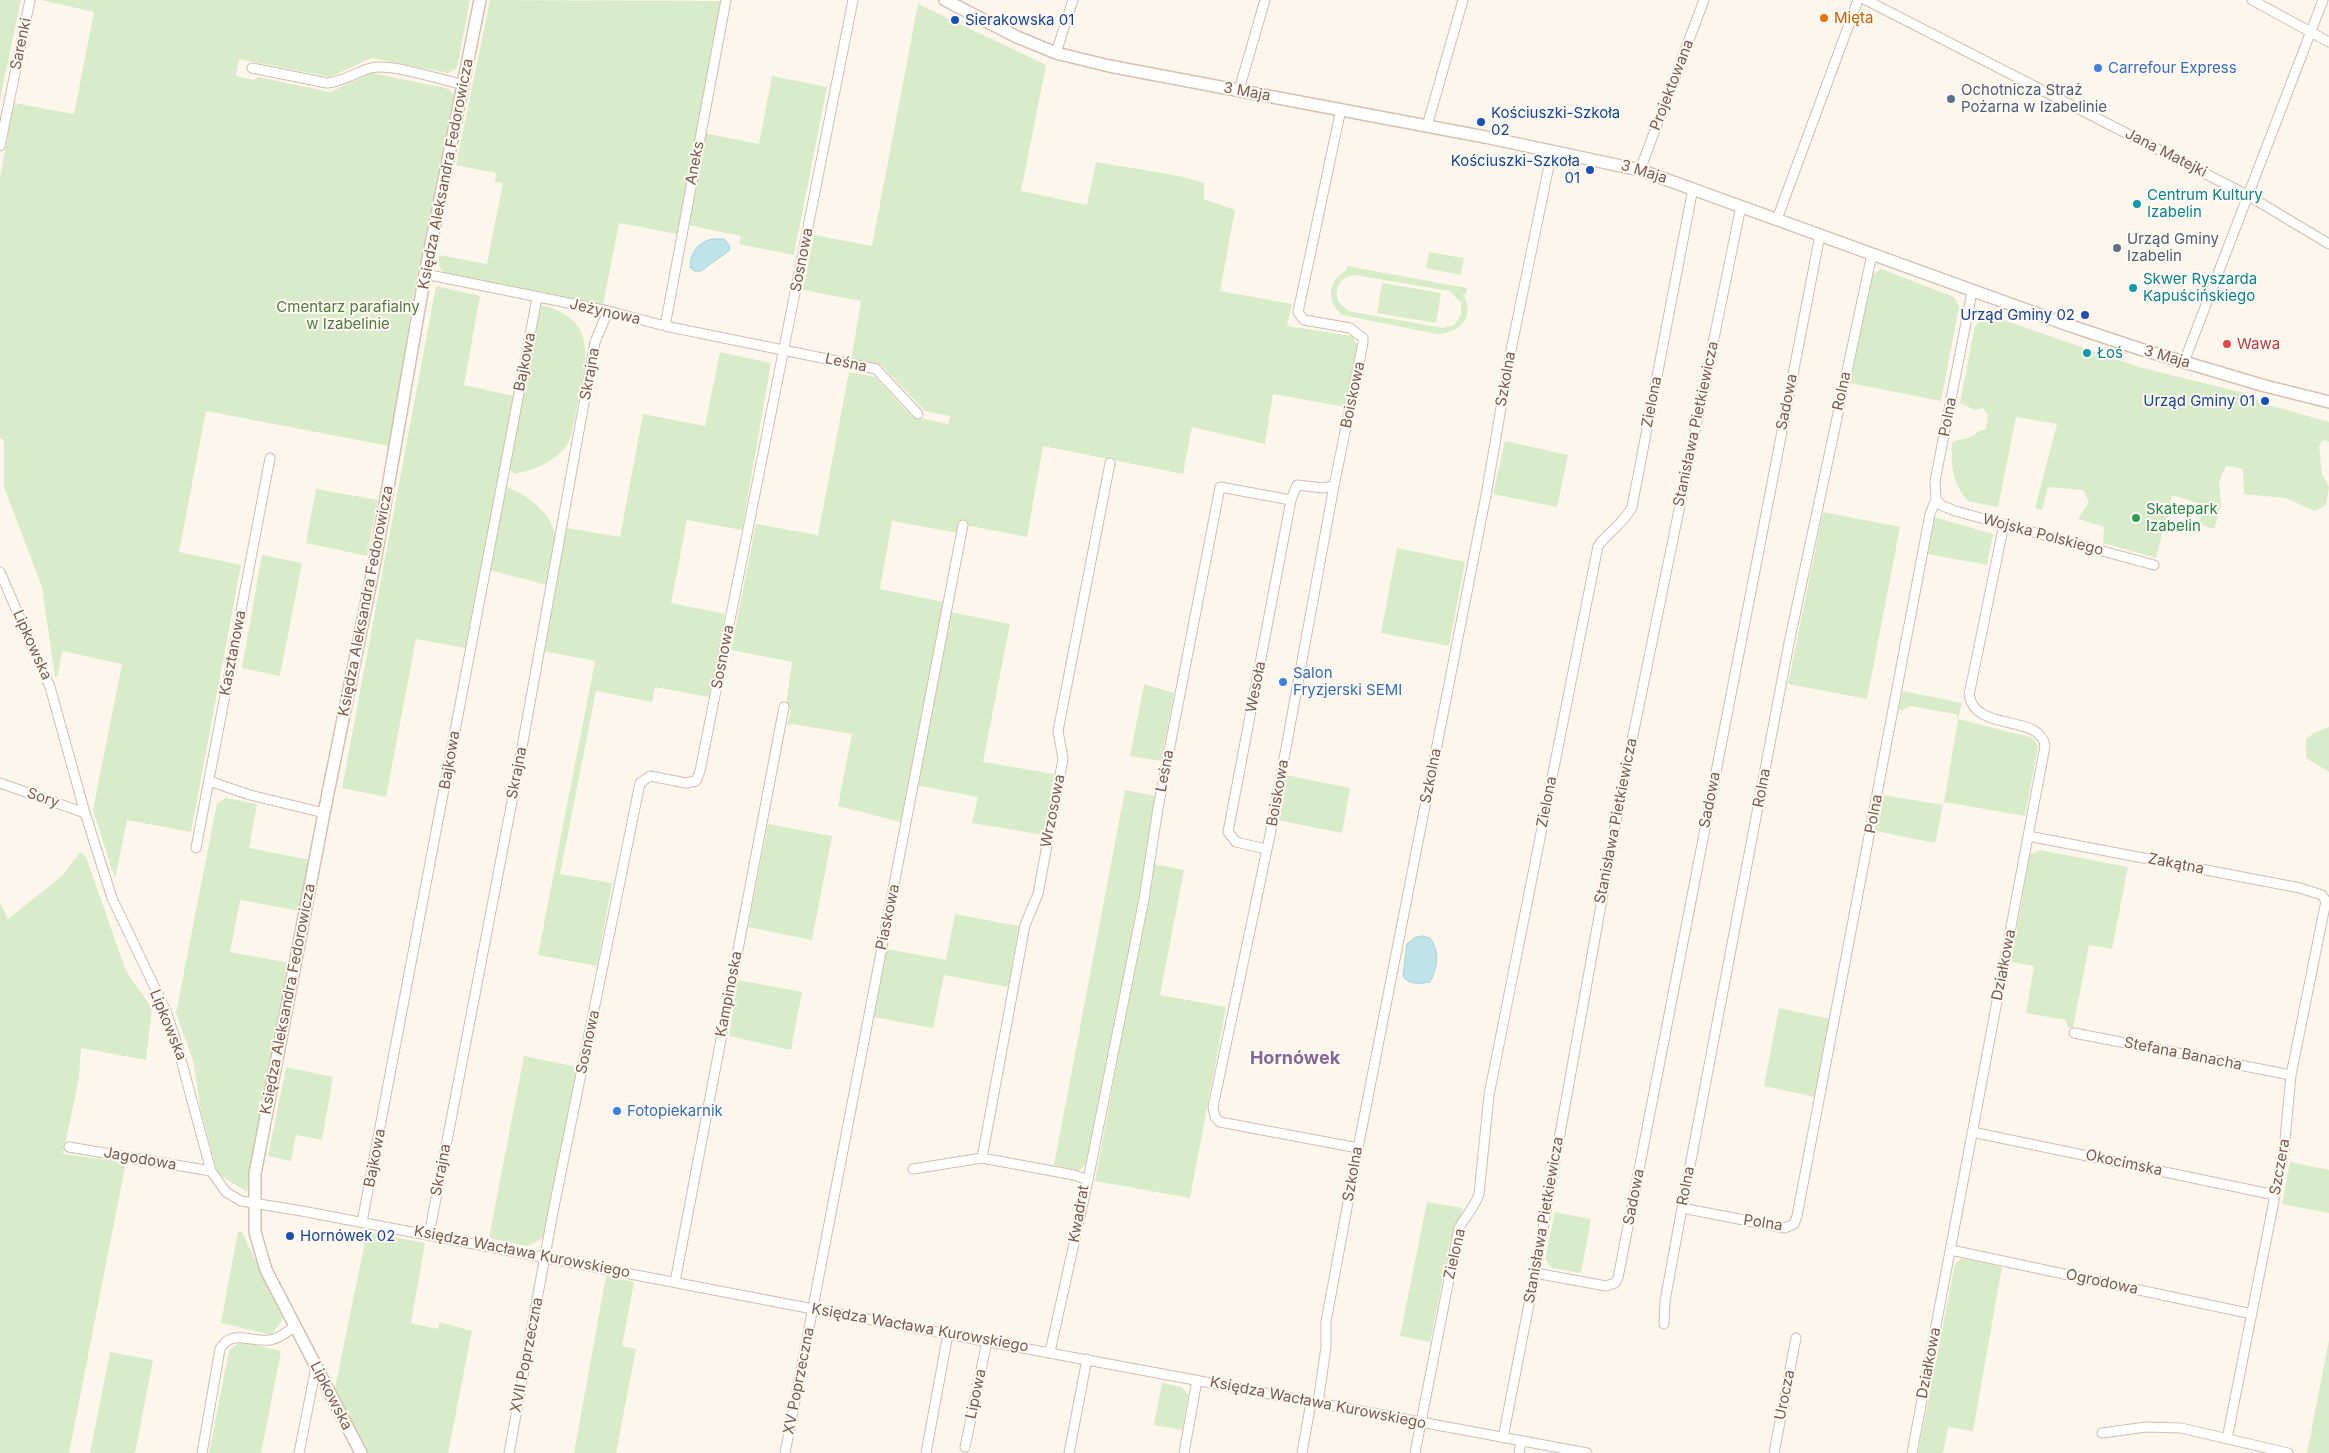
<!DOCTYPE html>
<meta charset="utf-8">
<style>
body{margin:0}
canvas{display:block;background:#fdf6ec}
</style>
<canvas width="2329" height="1453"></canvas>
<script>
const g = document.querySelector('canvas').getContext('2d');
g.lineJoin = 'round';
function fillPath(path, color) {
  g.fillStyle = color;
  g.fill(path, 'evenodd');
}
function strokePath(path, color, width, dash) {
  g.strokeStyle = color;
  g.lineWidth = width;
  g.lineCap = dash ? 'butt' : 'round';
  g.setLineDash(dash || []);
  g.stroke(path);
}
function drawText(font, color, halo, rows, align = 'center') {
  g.font = font + ' Inter,sans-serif';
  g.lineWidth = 4;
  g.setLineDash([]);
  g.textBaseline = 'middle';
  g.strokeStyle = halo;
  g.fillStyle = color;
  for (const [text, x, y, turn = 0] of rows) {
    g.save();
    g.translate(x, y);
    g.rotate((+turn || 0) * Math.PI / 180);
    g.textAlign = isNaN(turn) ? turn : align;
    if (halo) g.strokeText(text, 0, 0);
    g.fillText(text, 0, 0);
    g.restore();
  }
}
const green = new Path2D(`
 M0,0H21L0,99Z
 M41,0H470L457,68L448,73L372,58L330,77L239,59L236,76L254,80L258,77L330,92L372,73L446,88L454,94L411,307L399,398L389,446L206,411L179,552L241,565L191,832L127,820L115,879L93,810L122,664L62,651L58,675L55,677L42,587L4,487V442L0,437V177L14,103L74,114L94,12Z
 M490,0L721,1L677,234L619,223L603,305L445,274L439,266V255L487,264L503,183L495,182L496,173L456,165Z
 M918,4L1046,65L1021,191L1087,205L1096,162C1132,169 1170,172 1204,183V199L1235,210L1220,291L1292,304L1287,326L1352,336L1357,345L1345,407L1273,394L1265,444L1192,427L1183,474L1043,446L1027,537L960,524L958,533L892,521L880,589L944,602L951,612L1010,624L983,762L1054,774L1044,835L972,823L978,797L910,784L904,823L838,806L852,734L793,724L787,725L791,711L786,705L792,662L731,650L756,524L818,535L849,372L875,377L911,416L948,424L950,416L925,411L881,365L851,360L861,301L803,290L814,235L872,246Z
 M772,76L827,87L794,255L739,244L741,236L687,225L704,133L759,144Z
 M1429,252L1464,258L1461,275L1426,268Z
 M1347,266L1467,288L1466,294H1463C1476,315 1460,334 1437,334L1342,315C1326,301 1327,280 1347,270ZM1355,275L1450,291L1461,303V315L1454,325L1443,328L1348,311L1338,301C1334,288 1340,277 1355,275Z
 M1881,269L1954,297L1959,307L1941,401L1850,383L1872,275Z
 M1382,283L1441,293L1436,323L1377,313Z
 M436,286L480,296L464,385L514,396L465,648L416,639L386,797L342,788Z
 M541,305C600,319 586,361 577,407C573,423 573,442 560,453C549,464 530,471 515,474L509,470Z
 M1986,314L2139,367L2244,393L2265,404L2329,422V442L2323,440L2319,446L2322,474L2329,487L2326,505L2315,511L2285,498L2244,494L2243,469L2226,466L2219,482L2221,506L2214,529L2199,524L2203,505L2172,495L2156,558L2103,543L2104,527L2078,519L2089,502L2083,490L2048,487L2042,510L2035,508L2057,424L2016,417L1998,507L1968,501C1952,482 1951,467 1952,443C1959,438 1965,440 1972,436C1977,433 1980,430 1986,429L1988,415L1983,408L1975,410L1960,403L1975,326Z
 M720,352L771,363L742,530L687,520L671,603L725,614L709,697L655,687L652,702L596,691L560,874L612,883L597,966L538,955L595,661L542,651L567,528L620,537L643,414L705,426Z
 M1505,441L1568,455L1557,507L1493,494Z
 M506,487C525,493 555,515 555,538C554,553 550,570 547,585L489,570Z
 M316,489L378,500L367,556L306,543Z
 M1823,512L1900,527L1867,699L1788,684Z
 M1934,517L1993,534L1987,565L1928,554Z
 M1397,548L1465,562L1449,646L1381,633Z
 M262,555L302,563L280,676L242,668Z
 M1144,684L1174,693L1161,761L1130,756Z
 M1903,691L1962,703L1958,719L2033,738L2038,746L2025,816L1944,802L1958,719L1956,714L1910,706L1901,711L1899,708Z
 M2329,727V772L2306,758V739L2314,733Z
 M1286,775L1350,788L1342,833L1277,820Z
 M1125,790L1156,796L1139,899L1094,1126L1086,1164L1079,1171L1054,1165Z
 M1883,795L1943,805L1935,843L1876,831Z
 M226,798L257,804L249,848L309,860L300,911L240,900L230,952L290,963L247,1192L218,1174L201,1111L193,1060L176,1013L217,803Z
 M768,824L832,836L812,940L748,927Z
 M2040,850L2128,867L2112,949L2089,945L2073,1028L2068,1027L2066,1020L2026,1013L2034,966L2011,962L2030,855Z
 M80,852L86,857L126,971L152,1008L146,1060L81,1048L79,1078L63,1154L123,1162L125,1167L69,1453H0V903L8,919L63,875Z
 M1154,864L1184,870L1160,995L1226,1007L1190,1198L1095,1181Z
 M955,914L1019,926L1008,987L944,975L933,1028L873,1017L887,949L946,960Z
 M738,980L802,992L791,1050L729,1036Z
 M1779,1008L1830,1019L1815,1097L1764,1086Z
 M524,1056L578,1067L543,1238L527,1246L489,1238Z
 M286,1067L333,1077L322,1140L296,1135L291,1161L268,1156Z
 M2290,1162L2329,1170V1213L2282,1204Z
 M1427,1202L1463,1208L1450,1242L1430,1342L1400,1336Z
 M1555,1212L1591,1219L1581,1273L1552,1268L1545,1259Z
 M238,1231L242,1232L283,1318L272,1335L221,1323Z
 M367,1232L425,1243L411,1323L438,1329L440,1322L472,1331L448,1453H365L334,1393Z
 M1962,1258L2002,1267L1973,1431L1948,1427L1943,1453H1918L1955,1264Z
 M606,1276L634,1282L622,1346L636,1349L616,1453H574Z
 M2329,1340V1453H2307L2308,1448Z
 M241,1342L281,1351L261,1453H209L229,1350Z
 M110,1352L153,1360L135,1453H90Z
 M1162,1383L1182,1387L1188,1395L1182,1430L1154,1425Z`);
const water = new Path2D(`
 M712,239H724L729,245L730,250L701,271H694L690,267C690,253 698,242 712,239Z
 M1422,936L1430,938C1440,952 1438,967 1430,982C1420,984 1408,985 1403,976L1407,944L1414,938Z`);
const street = new Path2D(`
 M1866,0L2249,196L2329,244
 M2252,0L2329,42
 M1056,53L1073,0
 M252,68L327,83C343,82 356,72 371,68C390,63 443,80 464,85
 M1239,90L1265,0
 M1341,109L1298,312L1304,320L1350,328L1363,338V343L1334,486L1270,835L1213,1107L1215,1117L1220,1122L1358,1148
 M1427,126L1463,0
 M0,146L30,0
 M1640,170L1704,0
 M1777,219L1858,0
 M425,274L608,311L665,326L876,369L918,414
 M665,326L726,0
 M2184,362L2323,0
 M1936,499L1941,505L1955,511L2154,565
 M0,572L50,687L85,813L112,898L166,1011L176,1041L211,1171L226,1192L241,1201L302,1211L813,1309L1587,1453
 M209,781L250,795L324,813
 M0,783L85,813
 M2028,836L2300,888L2322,895L2326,901L2291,1075L2284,1150L2227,1439
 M196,848L270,458
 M1266,849L1236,842L1228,832L1291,500
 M2074,1033L2291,1075
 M1972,1132L2275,1195
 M69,1147L211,1171
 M982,1158L1025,925L1038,894L1063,759L1058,731L1110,463
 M913,1169L982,1158L1074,1175L1088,1180L1050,1352
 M1088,1180L1144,899L1158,808L1220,487L1291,500L1297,485L1323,488L1334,486
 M1682,1208L1785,1228L1794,1224L1797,1216L1930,514L1936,499L1935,481L1972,292
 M362,1222L537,298
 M429,1235L517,775L595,342L608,311
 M1951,1250L2252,1314
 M1535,1273L1606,1286L1615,1283L1618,1278L1820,235
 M675,1282L784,707
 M1664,1324L1665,1301L1682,1208L1789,643L1872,254
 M1318,1403L1326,1347V1322L1358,1148L1487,490L1510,355L1552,151
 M2102,1433L2146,1427L2181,1428L2288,1453
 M1503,1438L1535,1273L1620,799L1741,206
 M965,1447L987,1341
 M202,1453L220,1349C232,1328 252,1343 270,1340C279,1339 287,1332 294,1327
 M299,1453L316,1367
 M509,1453L553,1212L640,783L650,776L686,783L696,781L700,771L853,0
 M785,1453L963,525
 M926,1453L948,1334
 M1069,1453L1087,1359
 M1184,1453L1197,1380
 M1302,1453L1311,1402
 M1415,1453L1459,1228C1465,1217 1476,1205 1479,1194L1489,1095L1598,546C1608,532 1625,522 1632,507L1693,188
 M1519,1453L1521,1442
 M1774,1453L1796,1338
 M1912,1453L2045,746C2040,713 1976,733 1969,695L2004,524`);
const secondary = new Path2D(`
 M945,0L1017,37L1056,53L1109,66L1485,137L1640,170L2068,325L2140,349L2265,386L2329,402
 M361,1453L266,1270L255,1232V1174L324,813L376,556L425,274L480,0`);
const markers = [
 [1824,18,5,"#e8710a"],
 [955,20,5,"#1a4fb4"],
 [2098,68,5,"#3f7fe0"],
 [1951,99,5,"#5c6f8a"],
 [1481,122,5,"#1a4fb4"],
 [1590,170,5,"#1a4fb4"],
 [2137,204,5,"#0f9aa8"],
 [2117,248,5,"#5c6f8a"],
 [2133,288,5,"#0f9aa8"],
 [2085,315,5,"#1a4fb4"],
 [2227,344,5,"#e0444e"],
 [2087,353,5,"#0f9aa8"],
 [2265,401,5,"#1a4fb4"],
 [2136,518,5,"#2e9e5b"],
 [1283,682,5,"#3f7fe0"],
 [617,1111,5,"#3f7fe0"],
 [290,1236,5,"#1a4fb4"]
];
const foodNames = [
 ["Mięta",1834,18]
];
const transitNames = [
 ["Sierakowska 01",965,20],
 ["Kościuszki-Szkoła",1491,113],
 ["02",1491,130],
 ["Kościuszki-Szkoła",1580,161,"right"],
 ["01",1580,178,"right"],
 ["Urząd Gminy 02",2075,315,"right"],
 ["Urząd Gminy 01",2255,401,"right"],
 ["Hornówek 02",300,1236]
];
const streetNames = [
 ["Sarenki",21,44,-78],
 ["Projektowana",1672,85,-69],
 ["3 Maja",1247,92,11],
 ["Jana Matejki",2166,153,27],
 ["Aneks",695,163,-79],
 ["3 Maja",1644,172,17],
 ["Księdza Aleksandra Fedorowicza",446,174,-79],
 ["Sosnowa",802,260,-79],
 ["Jeżynowa",605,312,13],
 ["3 Maja",2167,357,16],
 ["Bajkowa",525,362,-79],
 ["Leśna",846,363,12],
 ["Skrajna",590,374,-80],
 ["Szkolna",1506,379,-80],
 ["Rolna",1842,391,-78],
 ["Boiskowa",1353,395,-78],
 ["Zielona",1652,402,-79],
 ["Sadowa",1787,402,-79],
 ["Polna",1948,417,-79],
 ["Stanisława Pietkiewicza",1696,424,-78],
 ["Wojska Polskiego",2043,535,15],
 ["Księdza Aleksandra Fedorowicza",366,601,-79],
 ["Lipkowska",32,645,66],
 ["Kasztanowa",233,653,-79],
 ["Sosnowa",723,657,-79],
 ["Wesoła",1256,687,-79],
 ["Bajkowa",450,760,-80],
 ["Leśna",1165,771,-79],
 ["Skrajna",517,773,-79],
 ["Szkolna",1431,776,-79],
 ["Rolna",1762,788,-79],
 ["Boiskowa",1278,793,-80],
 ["Sory",43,798,19],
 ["Sadowa",1710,800,-79],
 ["Zielona",1547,802,-79],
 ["Wrzosowa",1053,811,-79],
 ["Polna",1874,814,-79],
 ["Stanisława Pietkiewicza",1616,821,-79],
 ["Zakątna",2176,864,11],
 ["Piaskowa",888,917,-78],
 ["Działkowa",2004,965,-79],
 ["Kampinoska",729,994,-79],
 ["Księdza Aleksandra Fedorowicza",288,999,-79],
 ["Lipkowska",168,1025,68],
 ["Sosnowa",588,1042,-78],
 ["Stefana Banacha",2183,1054,11],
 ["Bajkowa",375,1158,-79],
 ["Jagodowa",140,1159,10],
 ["Okocimska",2124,1163,12],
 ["Szczera",2280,1167,-80],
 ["Skrajna",441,1170,-79],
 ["Szkolna",1353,1174,-80],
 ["Rolna",1686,1186,-79],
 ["Sadowa",1634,1197,-79],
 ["Kwadrat",1079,1214,-80],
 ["Stanisława Pietkiewicza",1544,1220,-80],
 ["Polna",1763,1223,9],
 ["Księdza Wacława Kurowskiego",522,1252,11],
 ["Zielona",1455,1254,-77],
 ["Ogrodowa",2102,1282,12],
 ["Księdza Wacława Kurowskiego",920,1328,10],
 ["XVII Poprzeczna",527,1355,-79],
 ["Działkowa",1929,1363,-79],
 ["XV Poprzeczna",799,1381,-79],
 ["Lipowa",976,1394,-78],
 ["Urocza",1785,1395,-79],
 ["Lipkowska",331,1396,63],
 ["Księdza Wacława Kurowskiego",1318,1403,11]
];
const shopNames = [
 ["Carrefour Express",2108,68],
 ["Salon",1293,673],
 ["Fryzjerski SEMI",1293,690],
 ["Fotopiekarnik",627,1111]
];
const serviceNames = [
 ["Ochotnicza Straż",1961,90],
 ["Pożarna w Izabelinie",1961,107],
 ["Urząd Gminy",2127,239],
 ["Izabelin",2127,256]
];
const cultureNames = [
 ["Centrum Kultury",2147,195],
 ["Izabelin",2147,212],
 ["Skwer Ryszarda",2143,279],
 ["Kapuścińskiego",2143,296],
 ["Łoś",2097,353]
];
const parkNames = [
 ["Cmentarz parafialny",348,307],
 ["w Izabelinie",348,324]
];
const healthNames = [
 ["Wawa",2237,344]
];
const leisureNames = [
 ["Skatepark",2146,509],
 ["Izabelin",2146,526]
];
const quarterNames = [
 ["Hornówek",1295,1059]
];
fillPath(green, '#d8ecc9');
fillPath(water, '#bfe3e8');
strokePath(water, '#a5d3da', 1);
strokePath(street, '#d1beb0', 11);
strokePath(secondary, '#d6c0b0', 14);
strokePath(street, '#fff', 9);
strokePath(secondary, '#fff', 11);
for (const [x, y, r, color] of markers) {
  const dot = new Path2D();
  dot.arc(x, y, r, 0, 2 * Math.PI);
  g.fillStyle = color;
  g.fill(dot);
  strokePath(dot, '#fffaf3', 2);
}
drawText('15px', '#c56008', '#fffaf3', foodNames, 'left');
drawText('15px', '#164399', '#fffaf3', transitNames, 'left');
drawText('15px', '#7a5c4d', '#fffaf3', streetNames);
drawText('15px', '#366cbe', '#fffaf3', shopNames, 'left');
drawText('15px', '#4e5e75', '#fffaf3', serviceNames, 'left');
drawText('15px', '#0d838f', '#fffaf3', cultureNames, 'left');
drawText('15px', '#537a41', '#fffaf3', parkNames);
drawText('15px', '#be3a42', '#fffaf3', healthNames, 'left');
drawText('15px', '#27864d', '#fffaf3', leisureNames, 'left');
drawText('bold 18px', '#846695', '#fffaf3', quarterNames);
</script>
